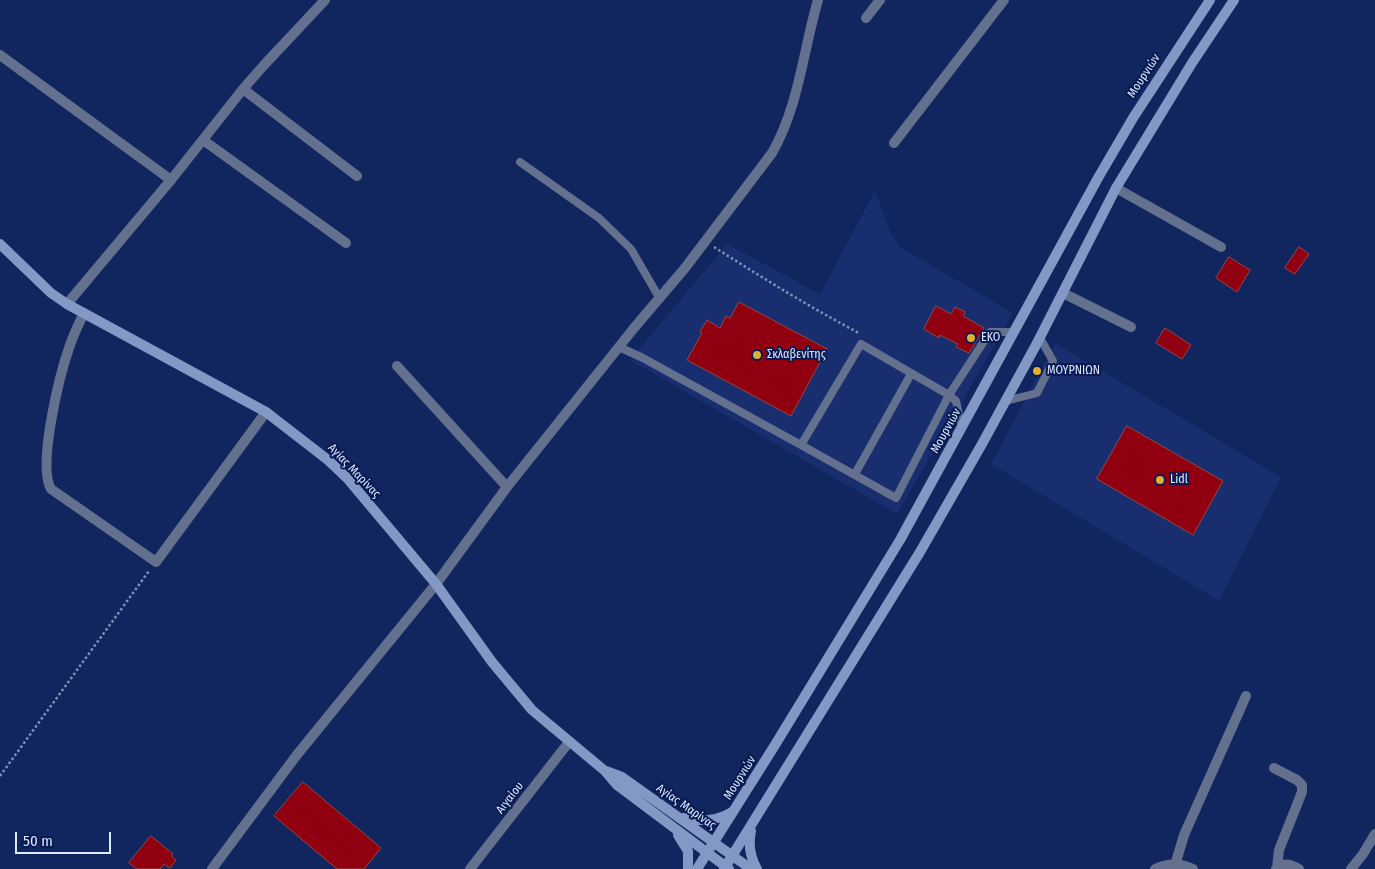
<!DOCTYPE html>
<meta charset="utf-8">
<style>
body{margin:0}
#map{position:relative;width:1375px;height:869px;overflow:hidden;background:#11255f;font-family:"Fira Sans Condensed",sans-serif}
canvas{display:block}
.scale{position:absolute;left:15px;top:832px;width:96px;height:22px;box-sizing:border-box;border:2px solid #dee8fe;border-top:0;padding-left:6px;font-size:15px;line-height:18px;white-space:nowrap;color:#dee8fe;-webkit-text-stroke:4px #091a53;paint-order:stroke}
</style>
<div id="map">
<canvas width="1375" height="869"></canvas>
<div class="scale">50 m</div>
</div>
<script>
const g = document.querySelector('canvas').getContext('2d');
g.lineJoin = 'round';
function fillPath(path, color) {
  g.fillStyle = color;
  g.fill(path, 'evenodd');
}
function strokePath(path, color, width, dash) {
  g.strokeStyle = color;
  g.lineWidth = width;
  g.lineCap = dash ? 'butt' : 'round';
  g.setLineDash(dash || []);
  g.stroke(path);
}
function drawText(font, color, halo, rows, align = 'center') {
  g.font = font + ' "Fira Sans Condensed",sans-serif';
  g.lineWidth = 4;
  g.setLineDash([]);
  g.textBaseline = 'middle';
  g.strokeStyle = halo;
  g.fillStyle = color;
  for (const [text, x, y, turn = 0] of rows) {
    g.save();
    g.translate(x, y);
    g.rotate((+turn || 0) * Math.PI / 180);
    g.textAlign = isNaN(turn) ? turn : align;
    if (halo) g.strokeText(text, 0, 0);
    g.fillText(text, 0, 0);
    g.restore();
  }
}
const built = new Path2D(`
 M875,191L891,233L900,247L1013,313L897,514L630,360L727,244L820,294Z
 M1055,343L1281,477L1219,601L991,464Z`);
const building = new Path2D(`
 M1299,247L1309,254L1295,274L1285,268Z
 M1229,257L1250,270L1237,292L1216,278Z
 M739,302L827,349L791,416L687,360L702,333L700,332L707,320L720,328L726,316L730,318Z
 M936,306L951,314L955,307L965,312L963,316L984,328L969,353L956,347L958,344L940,335L939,338L924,329Z
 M1165,328L1191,345L1182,359L1156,343Z
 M1127,426L1223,481L1193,535L1097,479Z
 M303,782L381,848L364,869H337L274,816Z
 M151,836L173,854L171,856L176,860L170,868L164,864L160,869H137L129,863Z`);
const path = new Path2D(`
 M714,247C761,277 808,306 857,332L858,335
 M0,776L149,571`);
const lane = new Path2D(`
 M520,162L599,218L631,249L660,299
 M619,347L643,358L801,445L861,344L949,395L956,401L962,428
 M1006,401L1037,393L1053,361L1040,338
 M801,445L896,498L949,395L990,332H1013
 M855,474L911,374`);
const street = new Path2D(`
 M866,18L880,0
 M0,55L171,180
 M243,89L357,176
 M203,140L346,243
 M894,143L1004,0
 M1116,188L1221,247
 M1063,293L1131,327
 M67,304L171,180L243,89L265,64L325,0
 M84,313C79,323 74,334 70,345C60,373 37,465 51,489L156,562L266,412
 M397,366L507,487
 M1274,768L1297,780L1302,785V792L1279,850L1277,868
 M1175,865L1184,835L1246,696
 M212,869L296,756L436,584L507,487L634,328L685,268L772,153C799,106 803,51 818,0
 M470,869L569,742
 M1155,869C1168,863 1180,863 1193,869
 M1276,869C1284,862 1290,864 1299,869
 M1351,869L1363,854L1375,834`);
const secondary = new Path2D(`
 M0,244L51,293L67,304L266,412L328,460L347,478L436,584L492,662L532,710L605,771L617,785L729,869
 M606,771L622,777L751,869
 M683,818C702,821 715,822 732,812
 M751,831C748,845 750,857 757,869
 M678,835L688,851V869
 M697,869L775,745L900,540L1098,178L1133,118L1210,0
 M724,869L920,552L982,444L1036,345L1116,188L1192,63L1234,0`);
const markers = [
 [971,338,5,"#e0b034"],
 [757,355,5,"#e0b034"],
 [1037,371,5,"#e0b034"],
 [1160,480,5,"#e0b034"]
];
const streetNames = [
 ["Μουρνιών",1144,76,-57],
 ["Μουρνιών",946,431,-61],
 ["Αγίας Μαρίνας",354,471,46],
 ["Μουρνιών",740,778,-58],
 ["Αιγαίου",510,798,-52],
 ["Αγίας Μαρίνας",686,807,35]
];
const poiNames = [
 ["EKO",981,338],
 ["Σκλαβενίτης",767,355],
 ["ΜΟΥΡΝΙΩΝ",1047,371],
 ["Lidl",1170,480]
];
fillPath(built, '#182e6f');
fillPath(building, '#910010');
strokePath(building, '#954742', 1);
strokePath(path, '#8190b6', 2.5, [2.5, 2.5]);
strokePath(lane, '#64718e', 8);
strokePath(street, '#64718e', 10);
strokePath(secondary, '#8498c6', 10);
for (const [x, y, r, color] of markers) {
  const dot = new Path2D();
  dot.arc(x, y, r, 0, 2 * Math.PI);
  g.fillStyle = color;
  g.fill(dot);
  strokePath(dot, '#091a53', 2);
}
drawText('12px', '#dee8fe', '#091a53', streetNames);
drawText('12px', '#dee8fe', '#091a53', poiNames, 'left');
</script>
